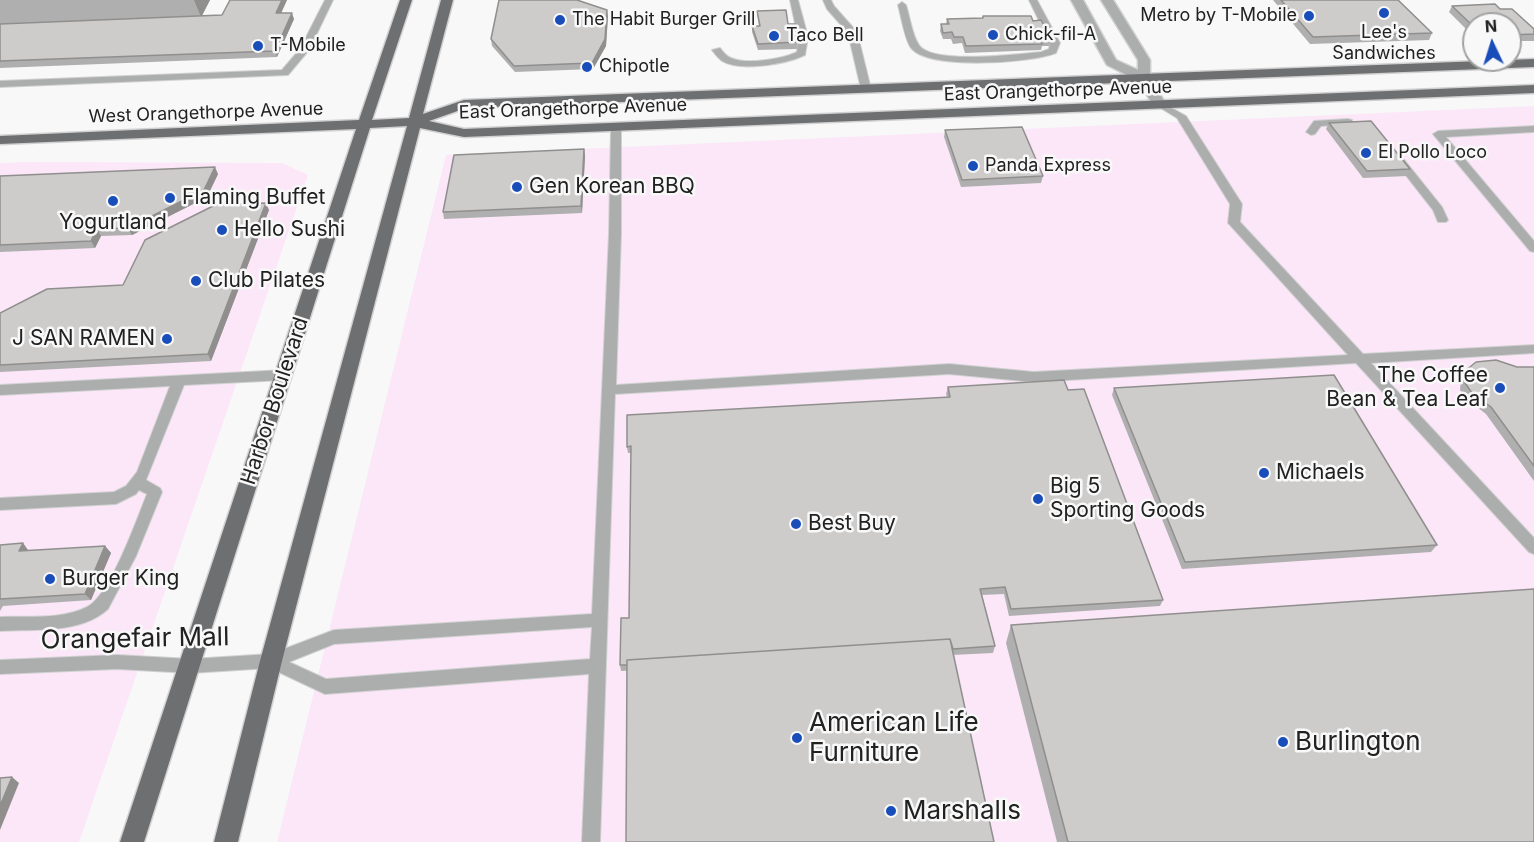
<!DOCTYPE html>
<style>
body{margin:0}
#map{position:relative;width:1534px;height:842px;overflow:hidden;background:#f8f8f9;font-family:Inter,sans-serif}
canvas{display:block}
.north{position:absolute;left:1462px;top:12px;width:60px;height:60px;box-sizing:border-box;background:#f8f8f9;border:2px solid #a2a2a3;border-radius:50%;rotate:356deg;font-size:16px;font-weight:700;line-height:24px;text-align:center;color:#212121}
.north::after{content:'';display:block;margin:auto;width:21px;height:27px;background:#194db9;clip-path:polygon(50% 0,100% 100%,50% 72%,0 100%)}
</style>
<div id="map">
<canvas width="1534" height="842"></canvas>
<div class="north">N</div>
</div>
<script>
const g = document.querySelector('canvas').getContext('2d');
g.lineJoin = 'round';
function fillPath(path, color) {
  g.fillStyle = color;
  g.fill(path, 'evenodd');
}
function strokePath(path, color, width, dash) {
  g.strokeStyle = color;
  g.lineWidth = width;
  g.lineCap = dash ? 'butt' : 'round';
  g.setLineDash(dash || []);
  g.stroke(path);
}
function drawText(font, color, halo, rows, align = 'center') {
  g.font = font + ' Inter,sans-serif';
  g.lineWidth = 5;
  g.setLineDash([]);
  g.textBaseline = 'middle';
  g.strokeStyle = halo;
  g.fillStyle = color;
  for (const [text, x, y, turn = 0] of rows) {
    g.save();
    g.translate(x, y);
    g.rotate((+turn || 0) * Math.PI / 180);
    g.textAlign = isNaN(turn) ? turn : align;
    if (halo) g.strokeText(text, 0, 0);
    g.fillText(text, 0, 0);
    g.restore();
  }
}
const commercial = new Path2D(`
 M1534,106V842H277L446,155Z
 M28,162L282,163L308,175L79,842H0V163Z`);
const lane = new Path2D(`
 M325,0H333L309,50L288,75L0,87V81L282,70L300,49Z
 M790,0H798L808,37L805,55C787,64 740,72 722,61C718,58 715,54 712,50L720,48C723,52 726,56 731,58C746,65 783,59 797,52L798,37Z
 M823,0H831L834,6L857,32L871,89L869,91L861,89L848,33L827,9Z
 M1029,0H1037L1060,43L1056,53C1032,63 931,70 912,49C905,42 901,15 898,5L902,2L906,5C910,17 912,35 919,45C932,65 1019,54 1041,52L1049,49L1050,43Z
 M1159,101L1186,116L1242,204L1240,222L1363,354L1534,345V353L1371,363L1534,538V554L1529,552L1356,363L1034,382L949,374L615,394L600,842H582L589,674L325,694L270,668L191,673L117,669L0,674V660L117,655L191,659L271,654L334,630L592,614L609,234L611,127L616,124L621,127V234L616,385L949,364L1034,372L1348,355L1230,225L1228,223L1230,204L1177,118L1154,104ZM592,627L590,659L326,679L289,662L334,644Z
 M1348,119L1352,120V124L1321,126L1315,134L1311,135L1306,132L1314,121Z
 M1534,126V132L1446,137L1534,241V252L1530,251L1433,134L1438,131Z
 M1398,156L1402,157L1442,207L1448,220L1446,222H1438L1433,210L1393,159Z
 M284,370L290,375L284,380L184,385L146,480L160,488L162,492L136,556L108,609C81,634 34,629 0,631V617C27,616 62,620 87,607C110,596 137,519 147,494L139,490L136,494L116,504L0,510V498L114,492L126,486L137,472L170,386L0,395V385Z`);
const street = new Path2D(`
 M1071,0H1083L1116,60L1138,70V60L1101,0H1113L1150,60V78L1166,104L1164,107H1154L1139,81L1107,65Z`);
const primary = new Path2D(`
 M400,0H412L372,120L409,118L441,0H453L423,114L464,100L1534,59V67L466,108L429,121L464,129L1534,85V93L464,137L420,128L282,661L238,842H214L260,661L407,126L370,128L144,842H120L356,129L0,144V136L359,120Z`);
const wall = new Path2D(`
 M0,0H210L202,16L222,15L287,0L281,13L294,19L277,57L0,68Z
 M1273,0H1398L1432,33L1429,40L1310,44Z
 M1452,6L1500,9L1534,29V41H1510V24H1474V37L1449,12Z
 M757,11L788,24L797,42V49L758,50L752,32V26H759Z
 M608,16L606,46L593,69L515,72L492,46L491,39Z
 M983,16L1033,21L1051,39L1049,46H1042L1041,50L965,53L962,43L953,44L951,39H943L940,31L941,24H946L947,19L982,18Z
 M1329,123L1410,169L1407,176L1363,178L1326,129Z
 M945,130L1043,176L1041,183L961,187L944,137Z
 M584,149L585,156L582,213L444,219L443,212Z
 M218,174L207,197L132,235L101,236L95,248L0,252V176Z
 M269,210L211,361L0,372V313L123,285Z
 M1534,367V481L1486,414L1468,400L1460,390L1461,378L1465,371Z
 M948,387L1068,390L1163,600L1160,606L1009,616L1004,594L982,595L995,646L993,653L621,671L620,665L629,618L631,453H628L627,447L947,397L946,394Z
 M1114,388L1437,545L1431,552L1182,569L1112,395Z
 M23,543L28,551L105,546L111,553L91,600L3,606L0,611V545Z
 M1011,625L1534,842H1057L1006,643Z`);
const shadedWall = new Path2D(`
 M194,0H210L201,17Z
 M282,0H287L278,20L276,13Z
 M607,10L608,16L606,46L593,69L592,63Z
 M292,13L294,19L277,57L275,51Z
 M584,149L585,156L582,213L581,206Z
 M215,167L218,174L207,197L132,235L128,228Z
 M266,203L269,210L211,361L208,354Z
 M97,229L101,236L95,248L91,241Z
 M23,543L28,550L25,558L19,551Z
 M105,546L111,553L91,600L85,594Z
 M12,777L19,783L0,830V806Z`);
const building = new Path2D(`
 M230,0H282L276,13H292L275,51L0,61V24L222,15Z
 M499,0H577L607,10L605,39L592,63L514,66L491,39Z
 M1281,0H1398L1432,33L1313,37Z
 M1495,4L1500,9H1512L1534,29V34L1510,35V24H1474V27L1452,6Z
 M786,10L788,24H795L797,42L758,44L752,26H760L757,11Z
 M983,16H1031L1033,21L1041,20L1051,39L1040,40L1042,44L966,46L963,37H954L952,32L943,33L941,24H949L947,19L983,18Z
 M1371,121L1410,169L1367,171L1329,123Z
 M1022,127L1043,176L962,180L945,130Z
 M584,149L581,206L443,212L454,155Z
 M215,167L204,190L128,228L97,229L91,241L0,245V176Z
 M266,203L208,354L0,365V313L47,289L123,285L145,240L215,205Z
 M1496,360L1517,367H1534V466L1491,407L1472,393L1465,383V371L1476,362Z
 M1334,375L1437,545L1185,562L1114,388Z
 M1064,380L1068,390L1084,389L1163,600L1011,609L1005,587L980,589L995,646L953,649L950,639L627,660V665H620L621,618H629L631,446L627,447V415L950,397L948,387Z
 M23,543L19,551L105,546L85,594L0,599V545Z
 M1534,589V842H1068L1011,625Z
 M950,639L994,842H626L627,660Z
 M12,777L0,806V778Z`);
const markers = [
 [1384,13,6,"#194db9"],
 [1309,16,6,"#194db9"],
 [560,20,6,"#194db9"],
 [993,35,6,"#194db9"],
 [774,36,6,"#194db9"],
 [258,46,6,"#194db9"],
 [587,67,6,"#194db9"],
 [1366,153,6,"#194db9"],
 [973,166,6,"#194db9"],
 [517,187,6,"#194db9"],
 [170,198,6,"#194db9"],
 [113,201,6,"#194db9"],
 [222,230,6,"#194db9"],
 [196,281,6,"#194db9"],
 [167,339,6,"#194db9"],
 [1500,388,6,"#194db9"],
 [1264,473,6,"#194db9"],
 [1038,499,6,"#194db9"],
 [796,524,6,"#194db9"],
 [50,579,6,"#194db9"],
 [797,738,6,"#194db9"],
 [1283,742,6,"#194db9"],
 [891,811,6,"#194db9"]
];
const farPoinames = [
 ["Metro by T-Mobile",1297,16,"right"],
 ["The Habit Burger Grill",572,20],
 ["Lee's",1384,33,"center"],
 ["Sandwiches",1384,54,"center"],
 ["Chick-fil-A",1005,35],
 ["Taco Bell",786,36],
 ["T-Mobile",270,46],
 ["Chipotle",599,67],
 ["El Pollo Loco",1378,153],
 ["Panda Express",985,166]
];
const farStreetnames = [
 ["East Orangethorpe Avenue",1058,91,-2],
 ["East Orangethorpe Avenue",573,109,-2],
 ["West Orangethorpe Avenue",206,113,-2]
];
const poiNames = [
 ["Gen Korean BBQ",529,187],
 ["Flaming Buffet",182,198],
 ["Yogurtland",113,223,"center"],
 ["Hello Sushi",234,230],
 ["Club Pilates",208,281],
 ["J SAN RAMEN",155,339,"right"],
 ["The Coffee",1488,376,"right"],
 ["Bean & Tea Leaf",1488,400,"right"],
 ["Michaels",1276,473],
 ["Big 5",1050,487],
 ["Sporting Goods",1050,511],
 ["Best Buy",808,524],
 ["Burger King",62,579]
];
const streetNames = [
 ["Harbor Boulevard",275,401,-72]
];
const nearStreetnames = [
 ["Orangefair Mall",135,639,-1]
];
const nearPoinames = [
 ["American Life",809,723],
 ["Furniture",809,753],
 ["Burlington",1295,742],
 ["Marshalls",903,811]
];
fillPath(commercial, '#fbe7f8');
strokePath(lane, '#d1d1d2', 2);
strokePath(street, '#d1d1d2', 3);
strokePath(primary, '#d1d1d2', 3);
fillPath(lane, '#acadad');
fillPath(street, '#acadad');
fillPath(primary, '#6e6f70');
fillPath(wall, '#b0afaf');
fillPath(shadedWall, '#908f8e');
fillPath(building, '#cdcccb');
strokePath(building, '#908f8e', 1.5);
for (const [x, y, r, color] of markers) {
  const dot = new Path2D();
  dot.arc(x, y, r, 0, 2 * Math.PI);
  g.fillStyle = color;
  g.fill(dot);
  strokePath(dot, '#f8f8f9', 2);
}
drawText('18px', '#212121', '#f8f8f9', farPoinames, 'left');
drawText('18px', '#212121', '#f8f8f9', farStreetnames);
drawText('21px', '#212121', '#f8f8f9', poiNames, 'left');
drawText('21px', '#212121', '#f8f8f9', streetNames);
drawText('26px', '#212121', '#f8f8f9', nearStreetnames);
drawText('26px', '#212121', '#f8f8f9', nearPoinames, 'left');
</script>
